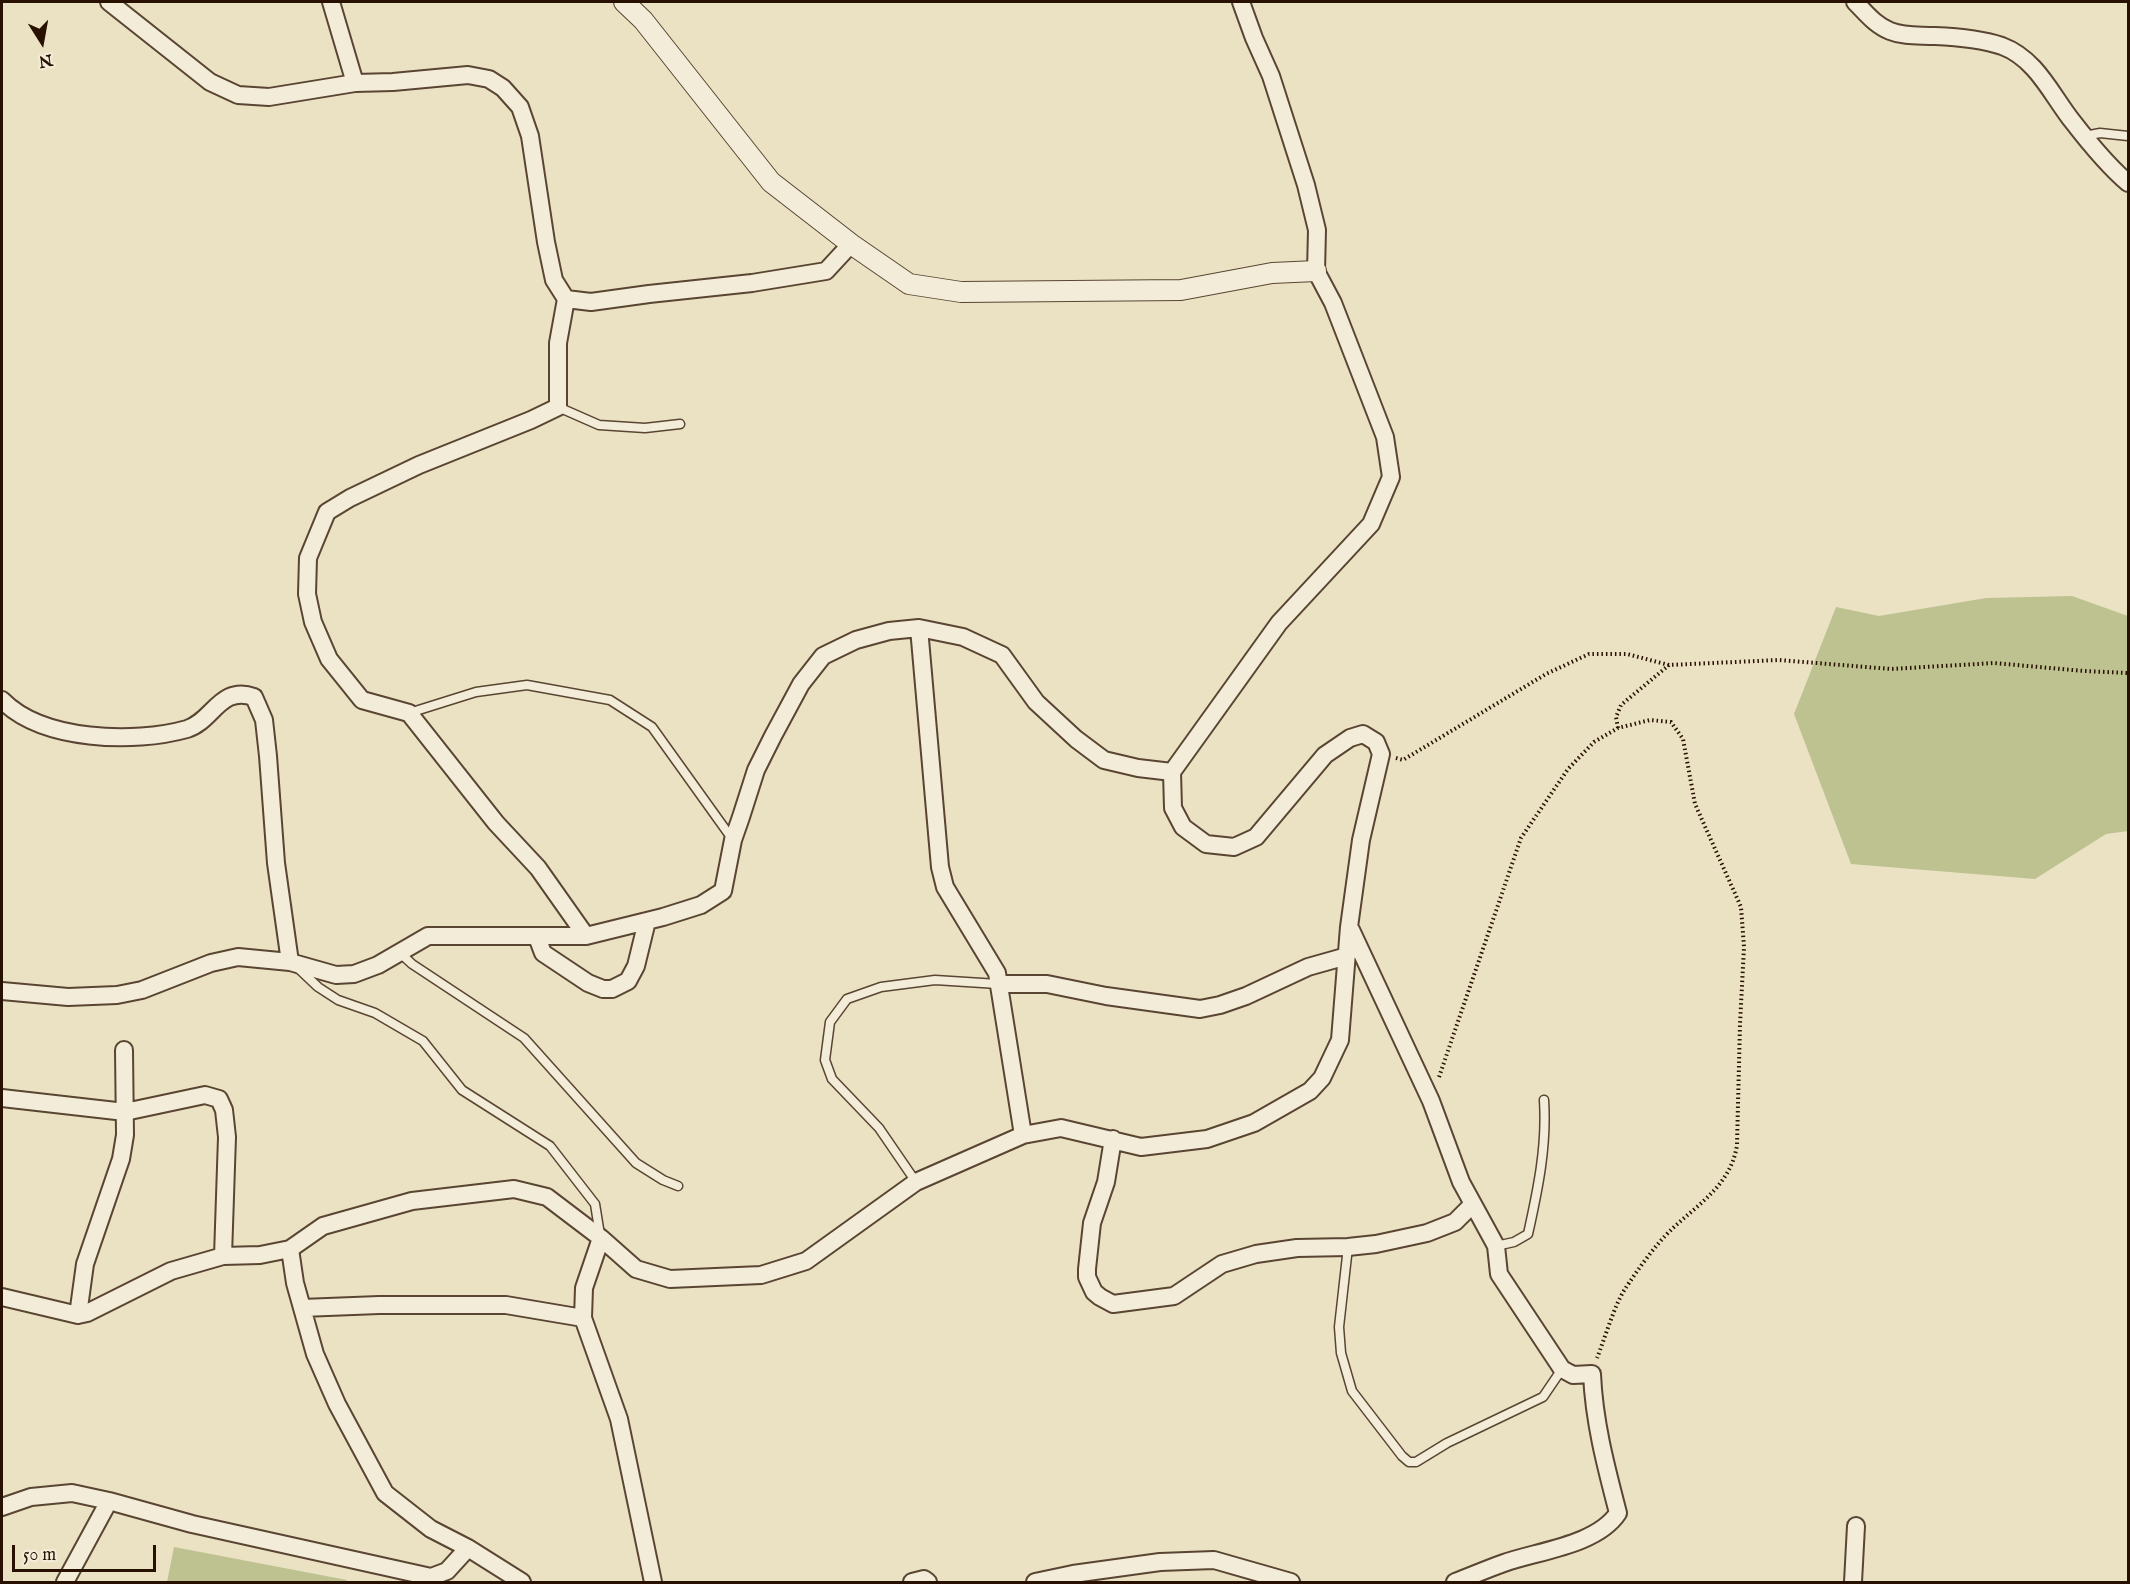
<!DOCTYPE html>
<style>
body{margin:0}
#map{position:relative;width:2130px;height:1584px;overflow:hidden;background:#ebe2c4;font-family:"IM FELL English",serif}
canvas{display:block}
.frame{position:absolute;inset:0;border:3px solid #281100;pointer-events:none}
.north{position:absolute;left:12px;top:12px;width:60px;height:60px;-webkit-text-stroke:4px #f2ecd9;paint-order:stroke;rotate:169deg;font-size:16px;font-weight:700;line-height:24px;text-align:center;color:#281100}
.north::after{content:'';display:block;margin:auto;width:21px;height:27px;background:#281100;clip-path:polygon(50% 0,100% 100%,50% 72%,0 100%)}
.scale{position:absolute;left:12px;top:1545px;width:144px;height:27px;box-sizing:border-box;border:3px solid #281100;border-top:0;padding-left:8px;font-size:18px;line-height:21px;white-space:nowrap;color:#281100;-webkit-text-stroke:4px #f2ecd9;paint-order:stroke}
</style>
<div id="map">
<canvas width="2130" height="1584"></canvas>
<div class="frame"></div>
<div class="north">N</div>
<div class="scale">50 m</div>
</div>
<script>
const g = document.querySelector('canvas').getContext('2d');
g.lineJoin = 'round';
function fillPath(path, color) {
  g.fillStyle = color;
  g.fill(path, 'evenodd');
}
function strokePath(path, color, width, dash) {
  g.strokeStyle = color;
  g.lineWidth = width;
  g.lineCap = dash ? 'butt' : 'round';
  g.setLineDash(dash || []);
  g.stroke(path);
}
const green = new Path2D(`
 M2072,596L2128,616V831L2106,834L2035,879L1851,864L1794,714L1836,607L1879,616L1986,598Z
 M174,1547L347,1580L346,1582H167Z`);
const path = new Path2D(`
 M1618,728L1616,717L1621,705L1669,665
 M1396,758L1403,760L1546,674L1589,654H1627L1669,665L1779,660L1891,669L1994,663L2084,671L2128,673
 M1439,1077L1521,838L1568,769L1594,742L1618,728L1650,720L1671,722L1683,739L1695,804L1741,907L1744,947L1740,1024L1737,1145C1731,1185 1698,1204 1671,1230C1656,1244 1636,1272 1625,1289C1614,1306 1605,1338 1597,1358`);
const service = new Path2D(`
 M2085,136L2100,133L2128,136
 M558,407L599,425L645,428L680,424
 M409,713L476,692L527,685L610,700L652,727L733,840
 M399,952L412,964L524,1038L636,1163L663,1180L678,1186
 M298,968L318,987L338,1000L375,1013L423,1041L462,1090L550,1146L595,1204L600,1235
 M916,1182L879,1128L832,1079L825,1060L830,1022L847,999L881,987L935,980L998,984
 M1496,1246L1514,1242L1528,1234C1538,1189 1547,1146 1544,1100
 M1348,1247L1339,1327L1341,1353L1352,1391L1402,1456L1409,1462H1416L1447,1443L1543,1397L1562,1369`);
const minor = new Path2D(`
 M109,2L210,82L238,95L269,97L355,83L393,82L468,75L489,79L503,88L520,107L530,136L546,242L554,280L566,299L558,343V407L531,420L419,465L350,498L327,512L308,558L307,594L313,622L329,659L362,700L409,713L496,823L538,868L586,936
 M331,2L355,83
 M1855,2C1866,13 1875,25 1890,31C1905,37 1919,35 1935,36C1958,37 1981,39 2002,46C2037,59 2052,96 2073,122C2090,144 2107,165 2128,183
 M566,299L591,302L649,294L752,283L826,271L851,244
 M919,628L940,867L945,887L997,973L1023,1135
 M2,700C42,741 134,744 187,729C213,721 220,685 254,697L264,720L268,756L276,863L290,962
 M1351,930L1431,1101L1461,1182L1496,1246L1499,1274L1562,1369L1573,1375L1592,1374C1594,1422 1606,1467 1618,1513C1597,1545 1538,1551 1504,1563C1487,1569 1471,1576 1455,1582
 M537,937L543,953L588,983L603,989H612L628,981L636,966L647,921
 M998,984H1047L1106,996L1200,1009L1220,1005L1246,996L1308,967L1347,956
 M2,991L68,997L117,995L142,990L211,963L238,957L290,962L336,975L354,974L378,965L428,936H586L663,917L701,905L723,891L733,840L741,817L756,770L773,736L801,684L823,656L856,640L889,631L919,628L963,637L1002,655L1036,702L1076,739L1104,760L1138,768L1172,772
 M2,1098L125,1112L205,1095L219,1099L224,1110L227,1137L223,1256
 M1113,1139L1106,1182L1092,1223L1087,1269V1277L1094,1292L1100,1297L1113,1304L1174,1296L1222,1264L1256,1254L1297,1248L1348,1247L1376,1244L1427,1233L1455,1222L1472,1205
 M601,1238L584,1288L583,1318L619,1419L653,1582
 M290,1249L295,1283L315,1354L337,1404L385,1493L431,1529L468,1548L522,1582
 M2,1297L78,1315L87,1313L171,1271L223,1256L260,1255L290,1249L323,1226L412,1201L514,1189L547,1197L601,1238L636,1269L670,1279L761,1275L806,1261L916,1182L1023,1135L1061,1128L1141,1147L1207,1139L1254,1123L1310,1091L1322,1078L1340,1040L1349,927L1361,840L1381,754L1376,742L1363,734L1350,738L1325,755L1256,837L1234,847L1206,844L1183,827L1173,808L1172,772L1279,623L1371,524L1391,477L1385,437L1333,303L1316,271L1317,230L1306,185L1271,76L1254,38L1241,2
 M302,1308L379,1305H506L583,1318
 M78,1315L85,1264L121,1159L125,1135L124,1050
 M2,1507L31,1497L72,1493L109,1501L192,1524L431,1577L447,1571L468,1548
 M65,1582L109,1501
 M912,1582L924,1579L928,1582
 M1035,1582L1073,1574L1160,1562L1214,1560L1291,1582
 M1853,1582L1856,1526`);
const tertiary = new Path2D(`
 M624,2L643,20L771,182L851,244L909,284L961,292L1181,290L1272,273L1316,271`);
fillPath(green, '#bdc290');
strokePath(service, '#594531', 11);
strokePath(minor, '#594531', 20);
strokePath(tertiary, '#594531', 22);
strokePath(path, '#281100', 4, [1.5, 3]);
strokePath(service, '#f2ecd9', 8);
strokePath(minor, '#f2ecd9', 16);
strokePath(tertiary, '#f2ecd9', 20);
</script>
